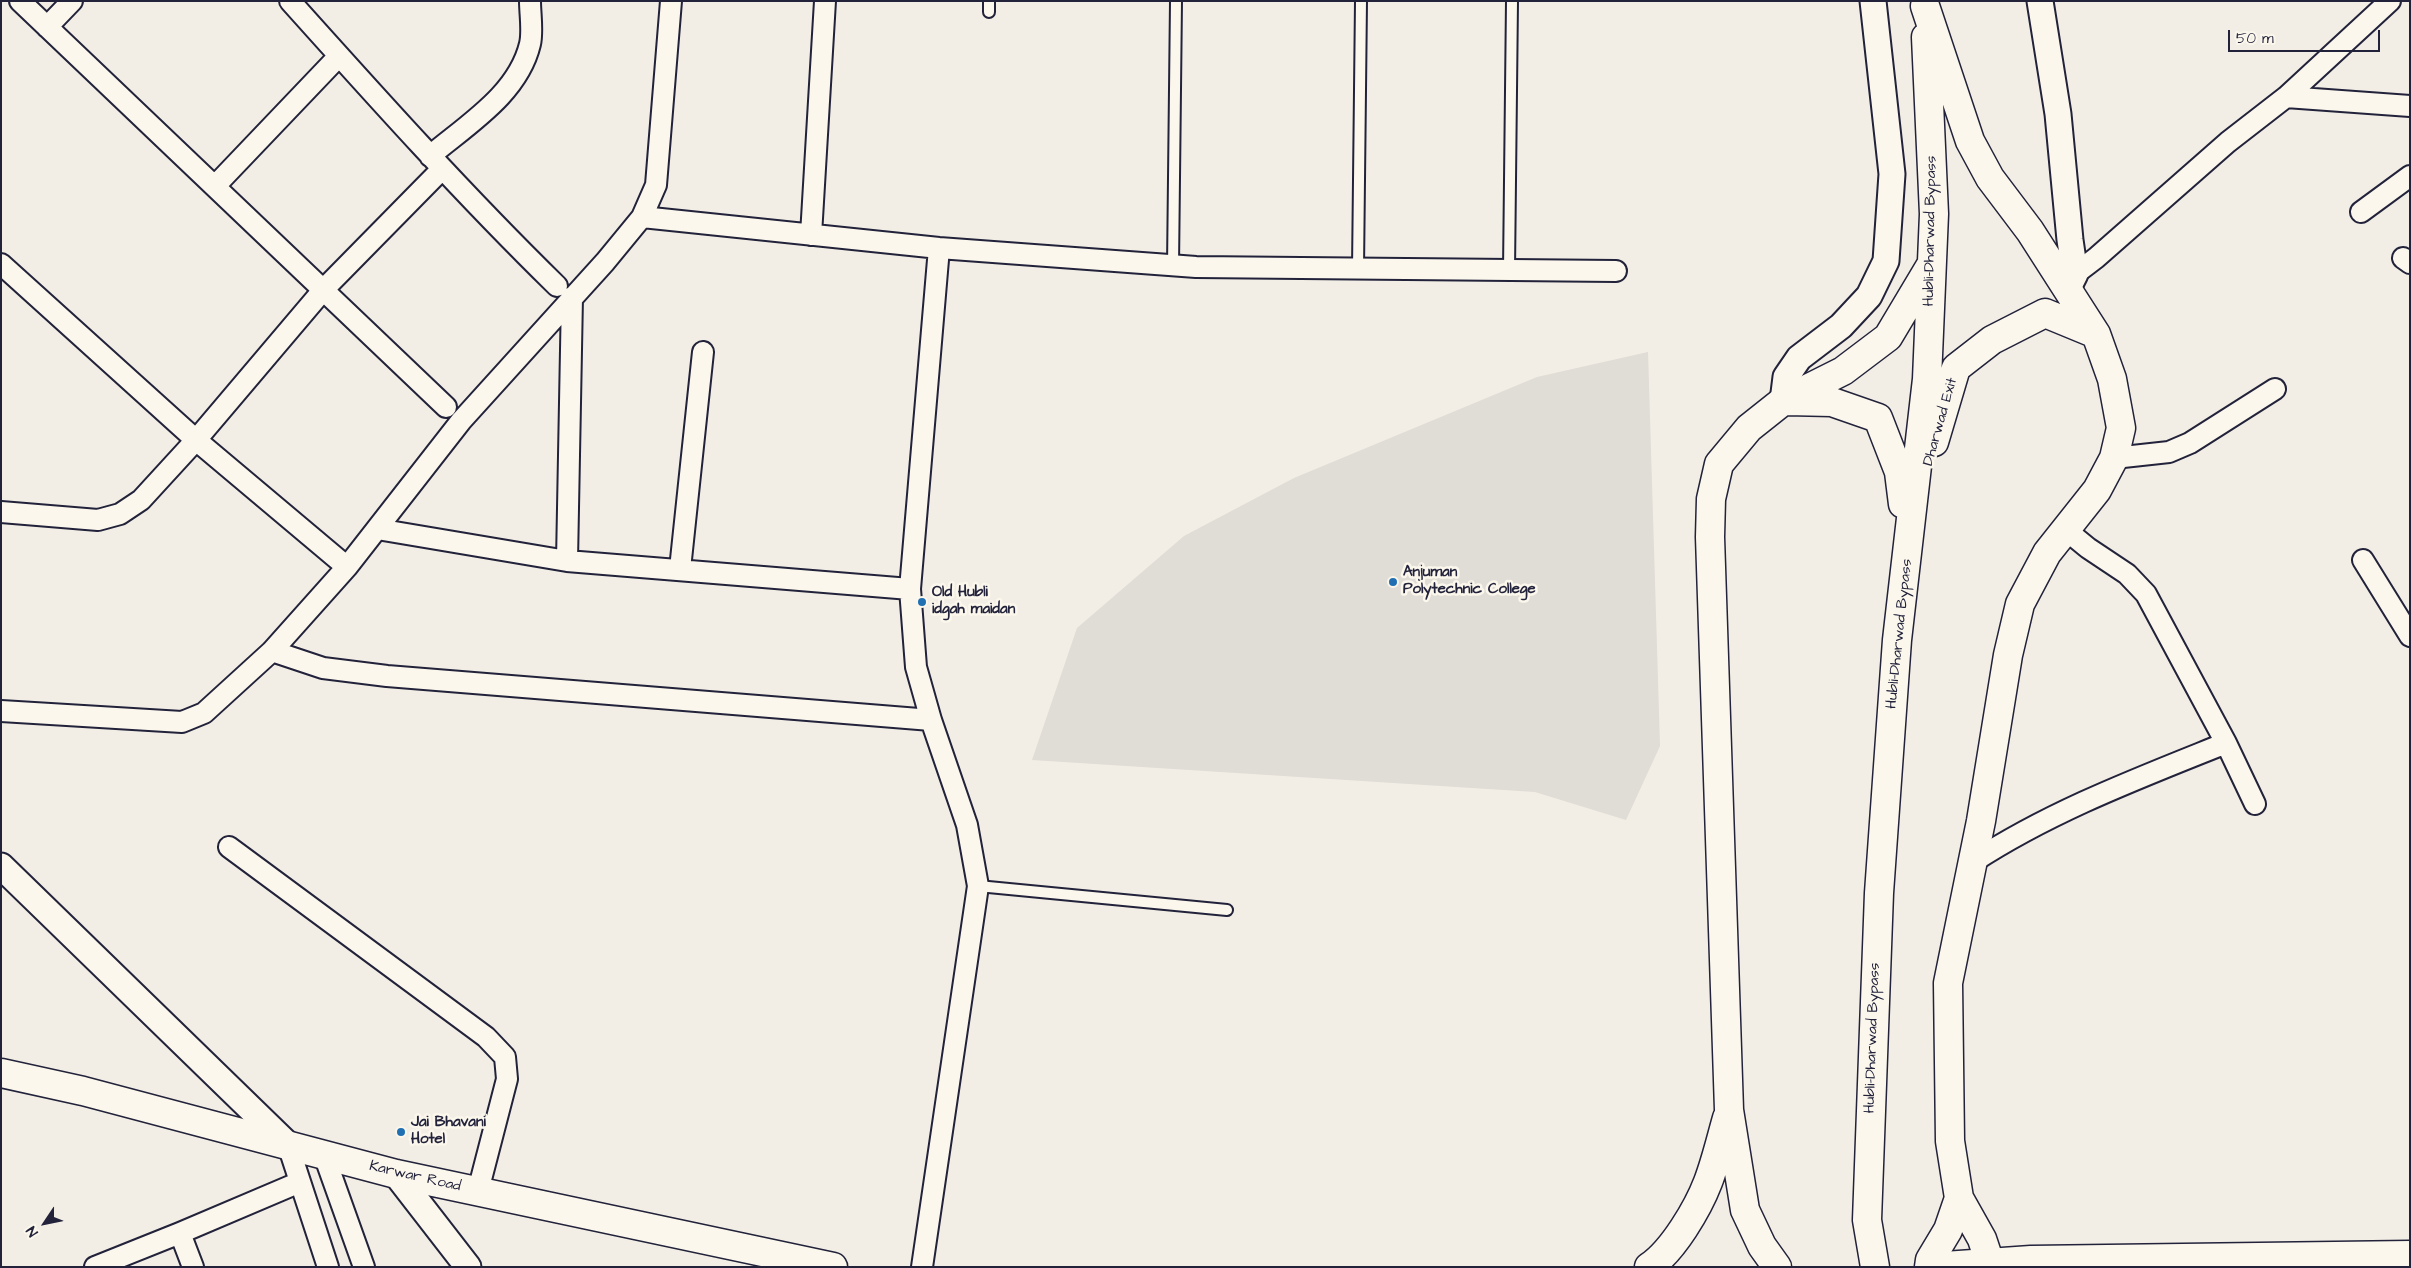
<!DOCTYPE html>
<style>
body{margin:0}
#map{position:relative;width:2411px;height:1268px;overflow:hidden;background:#f2eee5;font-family:"Architects Daughter",sans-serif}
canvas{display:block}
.frame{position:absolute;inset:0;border:2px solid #22223b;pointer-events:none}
.north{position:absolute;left:20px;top:1198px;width:50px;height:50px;-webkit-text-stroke:4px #fbf7ec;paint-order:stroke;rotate:236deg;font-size:14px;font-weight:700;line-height:20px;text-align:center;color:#22223b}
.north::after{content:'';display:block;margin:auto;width:18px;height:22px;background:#22223b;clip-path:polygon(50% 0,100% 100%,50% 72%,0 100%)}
.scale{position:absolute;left:2228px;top:30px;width:152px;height:22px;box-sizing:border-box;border:2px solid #22223b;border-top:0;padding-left:6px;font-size:15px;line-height:18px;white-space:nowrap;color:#22223b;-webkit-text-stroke:4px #fbf7ec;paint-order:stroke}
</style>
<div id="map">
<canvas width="2411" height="1268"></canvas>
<div class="frame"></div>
<div class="north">N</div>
<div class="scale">50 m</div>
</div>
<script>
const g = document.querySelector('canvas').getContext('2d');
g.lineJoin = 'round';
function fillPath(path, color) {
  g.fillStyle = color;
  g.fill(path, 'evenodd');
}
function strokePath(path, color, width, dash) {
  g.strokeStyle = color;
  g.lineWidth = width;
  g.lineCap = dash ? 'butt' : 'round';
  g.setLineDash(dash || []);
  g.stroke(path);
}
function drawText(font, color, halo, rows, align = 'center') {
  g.font = font + ' "Architects Daughter",sans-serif';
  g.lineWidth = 5;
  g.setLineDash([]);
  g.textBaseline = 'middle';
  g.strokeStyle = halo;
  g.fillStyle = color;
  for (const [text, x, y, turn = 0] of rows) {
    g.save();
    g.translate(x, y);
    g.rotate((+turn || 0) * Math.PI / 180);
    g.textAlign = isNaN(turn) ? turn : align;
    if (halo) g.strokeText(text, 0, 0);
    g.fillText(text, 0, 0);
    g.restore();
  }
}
const built = new Path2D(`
 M1648,352L1660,746L1626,820L1535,792L1032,760L1077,628L1184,536L1294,478L1537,377Z`);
const service = new Path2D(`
 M989,12V1
 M1173,266L1176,1
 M1358,269L1361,1
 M1509,270L1512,1
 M978,886L1227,910`);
const minor = new Path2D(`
 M20,1L446,407
 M290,1C377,98 464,195 557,286
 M47,27L72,1
 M2286,97L2410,106
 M430,156C468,124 518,94 530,44C533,31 530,14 530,1
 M215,186L339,56
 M2361,212L2410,176
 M642,217L939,248L1196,267L1616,271
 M811,235L825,1
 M2403,258L2410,263
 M1,264L196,440L347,567
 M2075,274L2096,258L2228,142L2286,97L2390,1
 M2114,458L2169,452L2190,443L2275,389
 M1,512L98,520L120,514L141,500L196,440L324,289L442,169
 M377,529L567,561L910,589
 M2066,530L2088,548L2127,574L2146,594L2226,743L2255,804
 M2363,560L2410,636
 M567,561L572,297
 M680,569L703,352
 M272,651L323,668L387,676L931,720
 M1,711L182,722L204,713L272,651L347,567L461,421L605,262L642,217L656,185L671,1
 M229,847L486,1037L505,1057L507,1079L478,1191
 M1973,862C2051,811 2139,778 2226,743
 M288,1145L328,1267
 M324,1155L364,1267
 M180,1233L193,1267
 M95,1267L180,1233L300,1182
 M922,1267L978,886L967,825L931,720L916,667L910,589L939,248`);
const tertiary = new Path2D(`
 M2040,1L2058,114L2070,240L2075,274L2068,288
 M1783,401L1786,377L1799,358L1841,326L1869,296L1886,261L1892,174L1873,1
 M1,866L288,1145
 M396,1174L468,1267`);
const primary = new Path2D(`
 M1930,1267L2031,1260L2410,1255`);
const trunk = new Path2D(`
 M1925,6L1970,141L1990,178L2030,231L2096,334L2112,379L2121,428L2114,458L2097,490L2047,553L2020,604L2008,655L1981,821L1948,983L1950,1141L1959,1198L1982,1239L1990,1263
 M1787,401L1832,402L1878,418L1899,472L1903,504
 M1934,442L1956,368L1992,340L2045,313L2096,334
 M1,1073L83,1091L396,1174L833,1267
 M1649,1267C1673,1251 1698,1208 1708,1182C1716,1161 1721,1139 1727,1118
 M1777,1267L1762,1246L1745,1210L1729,1110L1710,537L1711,499L1719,464L1749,428L1783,401L1843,371L1888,337L1931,265
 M1875,1267L1867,1220L1879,893L1897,640L1927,379L1934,214L1926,37
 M1929,1267L1930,1260L1948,1230L1959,1198`);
const markers = [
 [1393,582,5,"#1f6fb2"],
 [922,602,5,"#1f6fb2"],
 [401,1132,5,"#1f6fb2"]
];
const streetNames = [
 ["Hubli-Dharwad Bypass",1931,231,-89],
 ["Dharwad Exit",1941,422,-74],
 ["Hubli-Dharwad Bypass",1900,634,-84],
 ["Hubli-Dharwad Bypass",1873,1038,-88],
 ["Karwar Road",415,1177,13]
];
const poiNames = [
 ["Anjuman",1403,573],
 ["Polytechnic College",1403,590],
 ["Old Hubli",932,593],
 ["idgah maidan",932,610],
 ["Jai Bhavani",411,1123],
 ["Hotel",411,1140]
];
fillPath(built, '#e0dcd6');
strokePath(service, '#22223b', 14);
strokePath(minor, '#22223b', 24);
strokePath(tertiary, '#22223b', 29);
strokePath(primary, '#22223b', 31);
strokePath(trunk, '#22223b', 31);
strokePath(service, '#fbf7ec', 10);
strokePath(minor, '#fbf7ec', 20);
strokePath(tertiary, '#fbf7ec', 25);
strokePath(primary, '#fbf7ec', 28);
strokePath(trunk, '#fbf7ec', 28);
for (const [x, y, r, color] of markers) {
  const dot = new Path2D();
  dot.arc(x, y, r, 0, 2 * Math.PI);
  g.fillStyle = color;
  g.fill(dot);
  strokePath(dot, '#fbf7ec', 2);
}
drawText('15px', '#22223b', '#fbf7ec', streetNames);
drawText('bold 15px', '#22223b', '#fbf7ec', poiNames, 'left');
</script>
